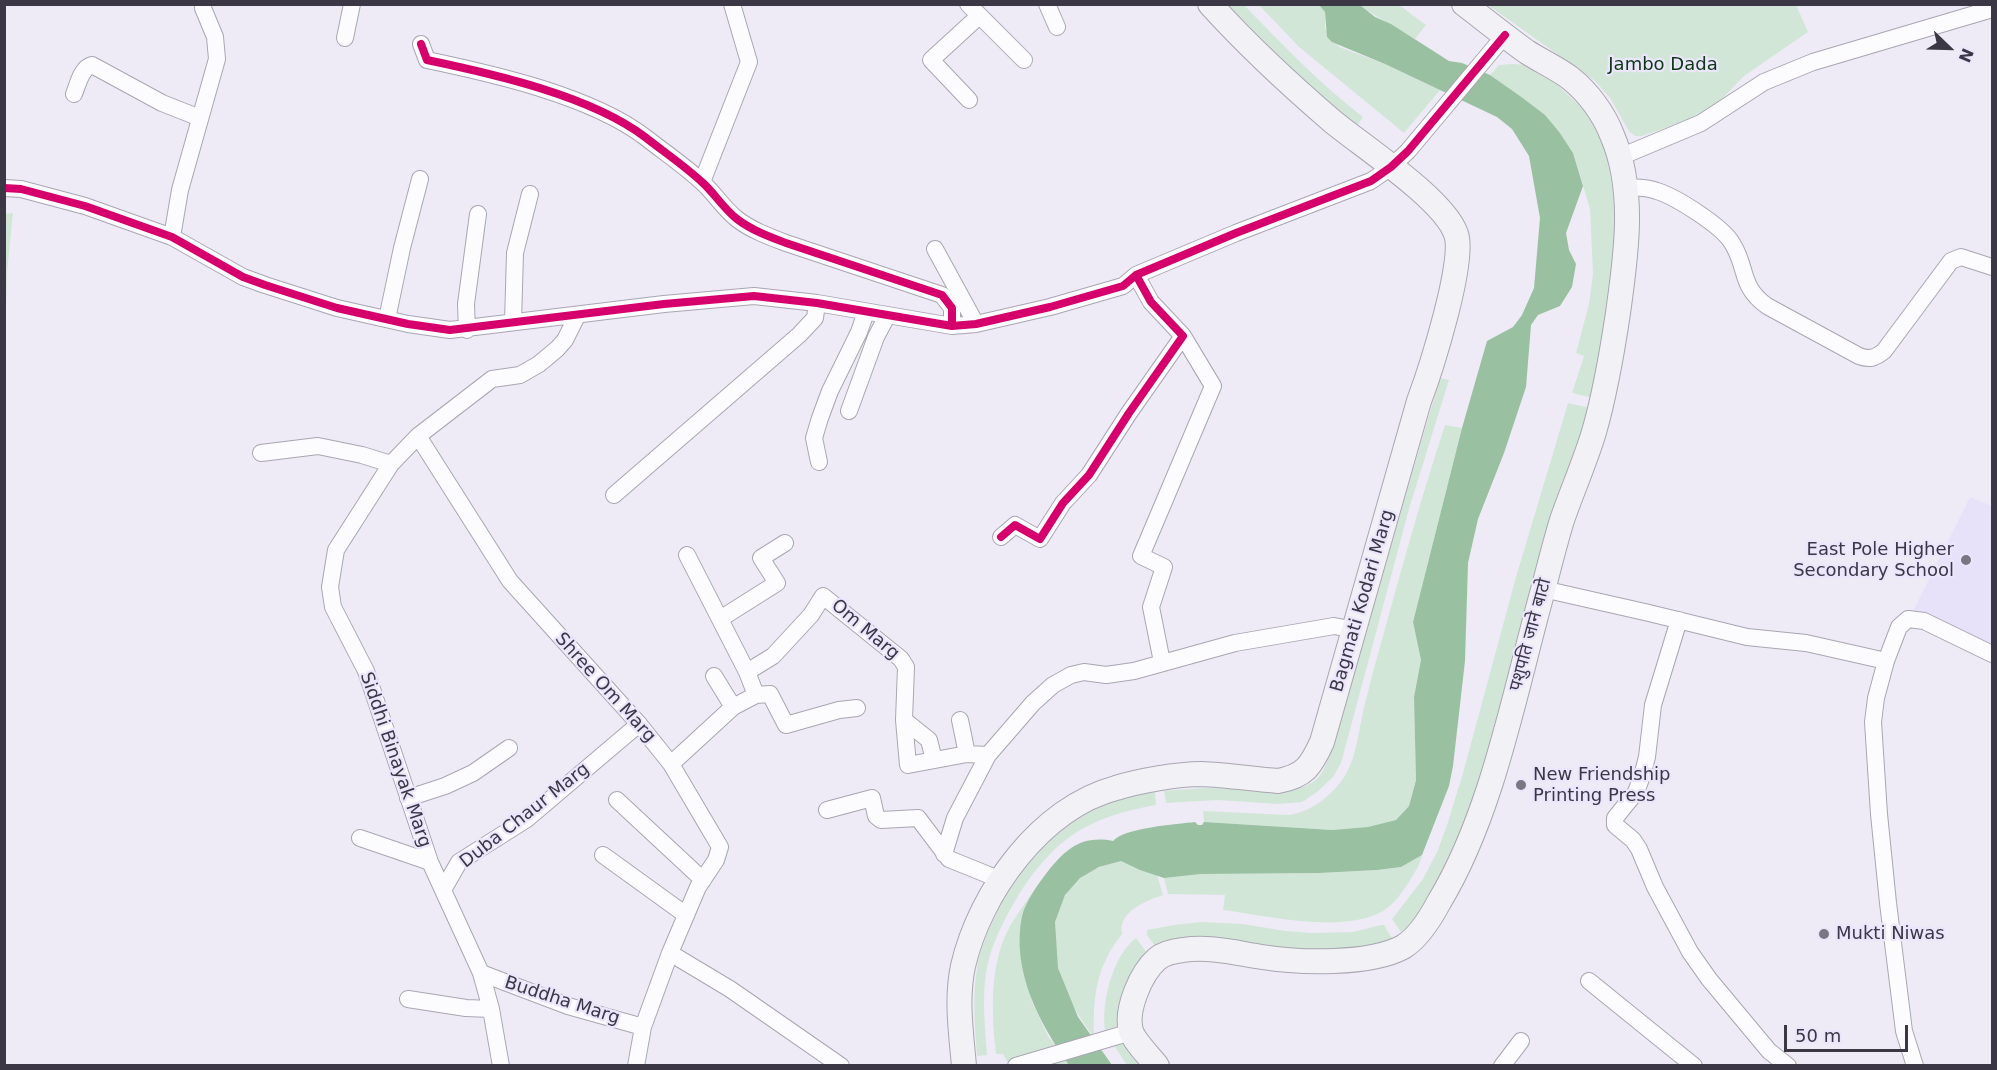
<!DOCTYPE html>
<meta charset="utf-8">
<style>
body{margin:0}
#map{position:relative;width:1997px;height:1070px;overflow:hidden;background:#eeebf7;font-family:"DejaVu Sans",sans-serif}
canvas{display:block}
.frame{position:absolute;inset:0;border:6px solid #3b3745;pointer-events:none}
.north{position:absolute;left:1919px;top:18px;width:60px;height:60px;-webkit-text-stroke:4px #ebe6fc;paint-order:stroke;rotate:113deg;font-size:16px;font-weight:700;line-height:24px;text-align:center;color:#3b3745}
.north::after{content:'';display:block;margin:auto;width:21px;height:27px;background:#3b3745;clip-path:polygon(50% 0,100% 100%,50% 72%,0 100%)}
.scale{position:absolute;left:1784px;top:1025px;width:124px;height:27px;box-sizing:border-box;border:3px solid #3b3745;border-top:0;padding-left:8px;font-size:18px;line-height:21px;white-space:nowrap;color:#3b3745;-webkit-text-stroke:4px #ebe6fc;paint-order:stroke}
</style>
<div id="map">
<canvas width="1997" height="1070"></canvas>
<div class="frame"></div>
<div class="north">N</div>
<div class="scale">50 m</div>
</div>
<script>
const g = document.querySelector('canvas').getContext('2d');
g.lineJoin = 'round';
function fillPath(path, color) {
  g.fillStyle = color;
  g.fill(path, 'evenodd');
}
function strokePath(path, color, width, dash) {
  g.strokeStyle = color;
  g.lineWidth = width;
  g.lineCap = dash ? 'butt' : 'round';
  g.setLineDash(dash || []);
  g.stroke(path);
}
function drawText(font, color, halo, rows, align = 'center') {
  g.font = font + ' "DejaVu Sans","Noto Sans Devanagari",sans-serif';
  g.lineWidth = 4.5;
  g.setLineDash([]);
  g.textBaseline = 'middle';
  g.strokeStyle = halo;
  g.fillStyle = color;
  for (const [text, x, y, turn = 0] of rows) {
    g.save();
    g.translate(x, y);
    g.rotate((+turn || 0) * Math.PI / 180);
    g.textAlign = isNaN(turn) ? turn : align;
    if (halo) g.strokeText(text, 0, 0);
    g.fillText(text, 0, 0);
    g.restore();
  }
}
const built = new Path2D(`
 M1970,497L1992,506V651L1912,613Z`);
const green = new Path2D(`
 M1226,5H1244C1282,44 1319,83 1363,117L1357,126L1294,72Z
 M1259,5H1319L1325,12V28L1339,47L1385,64L1440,90L1404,133L1299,47Z
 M1360,5H1399L1426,25L1415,39C1396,27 1377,18 1360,5Z
 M1488,5H1796L1808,32L1744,76L1718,103L1687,120L1642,136H1635L1629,131L1610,98L1595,81Z
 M1512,64L1527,65L1552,80L1579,105L1588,113L1596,126L1606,153L1613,191L1616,249L1593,398L1572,393L1584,356L1576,353L1589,304L1593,274L1590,209L1580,175L1573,153L1560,133L1520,96L1490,75L1499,65Z
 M13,213L7,273L6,302H5V214Z
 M1440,378L1449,380L1409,509L1347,741L1341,763L1333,777L1317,792L1302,802L1278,804L1218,800L1166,803L1164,791C1179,790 1195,788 1211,788C1244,787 1283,801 1313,782C1323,776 1327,761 1331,750Z
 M1568,403L1590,408L1476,791C1461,834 1438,904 1401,932L1392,919L1423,879L1438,850L1448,822L1463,773L1516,577Z
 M1445,425L1462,428L1413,622L1421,660L1414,697L1416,780L1409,806L1396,820L1369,827L1332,830L1204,822L1203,811L1288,815C1312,812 1334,794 1346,774C1357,754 1359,729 1364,707C1367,696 1370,684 1373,672C1396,589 1418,507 1445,425Z
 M1155,792L1156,805C1085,818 1053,839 1015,901C1002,924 990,947 986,973C982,1000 985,1028 987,1055L977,1056C975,1027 972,998 977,969C985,917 1033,847 1077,819C1101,804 1127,796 1155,792Z
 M1422,855C1420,865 1415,872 1410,880C1403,891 1395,904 1383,911C1344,934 1267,916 1223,910L1225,895L1168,894L1164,878L1201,874L1319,873L1377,870L1401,867Z
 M1121,861L1157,875L1163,895C1146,901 1118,911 1122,934C1096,967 1093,996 1094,1037C1061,995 1031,922 1079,879C1091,868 1107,865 1121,861Z
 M1041,880L1022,914L1020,951L1032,1002L1048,1036L1069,1065H1009L1003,1054H996C992,1018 990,978 1002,944C1010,921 1028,900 1041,880Z
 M1201,922L1242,924L1286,931L1312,933L1353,932L1381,925H1384L1393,940C1326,959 1240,945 1170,941L1155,946L1147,935V930L1174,925Z
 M1136,938L1147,953C1125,981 1121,988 1123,1024L1105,1030C1101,1002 1113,955 1136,938Z
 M1125,1040L1140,1065H1127L1113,1044Z`);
const water = new Path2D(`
 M1319,5H1360L1375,17L1391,24L1449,61L1462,63L1490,75L1520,96L1545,115L1560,133L1573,153L1583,186L1566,233L1569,250L1576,264L1572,287L1560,306L1538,315L1531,325L1526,387L1504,453L1478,519L1468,563L1465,661L1453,766L1449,786L1422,855L1401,867L1377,870L1319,873L1201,874L1164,878L1140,870L1121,861L1099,867L1080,878L1065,895L1055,922L1058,968L1078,1017L1112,1065H1069C1039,1023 1011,970 1022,916C1026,900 1043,877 1053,865C1071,844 1087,836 1113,841C1124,828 1177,824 1195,822L1198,825H1202L1204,822L1332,830L1368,827L1396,820L1409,806L1416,780L1414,697L1421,660L1413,622L1462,428L1487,341L1513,327L1522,315L1534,288L1540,218L1529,156L1512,129L1497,117L1385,64L1332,42L1327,37L1325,12Z`);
const minor = new Path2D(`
 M968,4L1024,60
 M1047,4L1057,27
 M345,38L352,4
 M421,44L427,60C494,74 591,96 645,137C664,152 685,166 703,183C715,194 724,209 737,219C751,230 770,237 786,243L942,295L952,308V326L976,324L1050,307L1123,286L1136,275L1236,233L1371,181L1391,167L1408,151L1505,35
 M74,94C78,84 81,68 92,65L162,103L200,118
 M969,100L931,60L979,16
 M1620,157L1701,123L1764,82L1813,62L1992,9
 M702,182L749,62L732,4
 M4,188L21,189L85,206L172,237L243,277L265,285L337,308L408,324L450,330L664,304L754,296L817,303L952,326
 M1624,188C1636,187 1646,187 1657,191C1676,197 1722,226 1732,243C1748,268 1739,286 1767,306L1859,356C1870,360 1875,358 1884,351L1951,261L1961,257L1992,267
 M172,237L180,190L217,59L215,37L203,8V4
 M935,249L976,324
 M387,319L402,248L420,179
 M513,322L515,253L530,194
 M467,330L466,304L478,214
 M849,411L876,337L887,316
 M418,436L510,581L639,724L671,764L720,847L716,860L698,887L670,953L643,1027L636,1066
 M261,453L318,446L362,455L391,464L418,436L492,379L520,375L539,364L557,349L565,340L577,316
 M819,462L814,438L820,418L830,391L859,332L866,312
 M391,464L336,550L330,587L333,607L366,671L430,862L481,973L491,1009L501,1066
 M614,495L799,335L815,318L817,303
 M1001,537L1015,525L1040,539L1063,503L1089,475L1129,413L1183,336L1151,302L1136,275
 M687,555L747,672L773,656L811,615L823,596L901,659L906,667L904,720L908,765L967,754L988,755L955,818L944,854
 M1543,589L1649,613L1747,637L1806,643L1886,661
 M720,619L777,583L761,558L785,543
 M1679,620L1653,705L1647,757L1642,776L1636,792L1615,818V825L1633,840L1639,849L1655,887L1690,952L1709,979L1769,1051L1788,1066
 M1162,662L1151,607L1164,567L1141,556L1213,386L1183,336
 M714,676L733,707L756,695L747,672
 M756,695L770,694L786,725L839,710L857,708
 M904,720L929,740L934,760
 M960,720L967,754
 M988,755L1033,703L1053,685L1071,675L1084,672L1106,675L1134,671L1235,643L1334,626L1355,630
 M671,764L733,707
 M408,798L445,786L473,773L509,748
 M617,800L703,880
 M827,810L872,798L876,816L881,820L918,818L949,859L1001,880
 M360,838L430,862
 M603,855L686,915
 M443,890L459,862L527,819L639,724
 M670,953L730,989L841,1066
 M481,973L568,1006L643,1027
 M1589,981L1694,1066
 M408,999L466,1008L491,1009
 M1016,1066L1131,1032
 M1502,1066L1521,1041
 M1915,1066L1904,1031L1888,903L1879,814L1873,722L1876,698L1886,661L1899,627L1908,619L1924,621L1992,654`);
const secondary = new Path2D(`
 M964,1066C961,1032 956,999 963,966C980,892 1041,808 1116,788C1138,781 1178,774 1201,774C1227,775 1252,779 1278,781C1305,776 1311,766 1322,742L1419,401C1430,372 1466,260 1456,234C1444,199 1362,146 1332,121C1289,84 1248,46 1210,4
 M1157,1066C1150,1057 1134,1041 1131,1031C1125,1010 1141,973 1157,959C1164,953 1174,951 1183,950C1209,946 1236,953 1262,957C1299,963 1370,965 1403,947C1418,938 1431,917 1439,902C1493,813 1515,690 1543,590C1549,567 1555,543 1562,520C1572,491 1585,462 1594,432C1605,394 1612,353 1618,313C1626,256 1636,190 1612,135C1604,114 1588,92 1570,78C1557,68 1541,61 1527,52C1506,37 1485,20 1464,4`);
const cycleway = new Path2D(`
 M421,44L427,60C494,74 591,96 645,137C664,152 685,166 703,183C715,194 724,209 737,219C751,230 770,237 786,243L942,295L952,308V326L976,324L1050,307L1123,286L1136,275L1236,233L1371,181L1391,167L1408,151L1505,35
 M4,188L21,189L85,206L172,237L243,277L265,285L337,308L408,324L450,330L664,304L754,296L817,303L952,326
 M1001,537L1015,525L1040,539L1063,503L1089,475L1129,413L1183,336L1151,302L1136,275`);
const markers = [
 [1966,560,6,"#7a7683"],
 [1521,785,6,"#7a7683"],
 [1824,934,6,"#7a7683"]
];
const parkNames = [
 ["Jambo Dada",1663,65]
];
const poiNames = [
 ["East Pole Higher",1954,550,"right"],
 ["Secondary School",1954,571,"right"],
 ["New Friendship",1533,775],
 ["Printing Press",1533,796],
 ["Mukti Niwas",1836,934]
];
const streetNames = [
 ["Bagmati Kodari Marg",1363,601,-74],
 ["Om Marg",865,630,40],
 ["पशुपति जाने बाटो",1531,635,-75],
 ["Shree Om Marg",605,688,48],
 ["Siddhi Binayak Marg",395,760,71],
 ["Duba Chaur Marg",525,816,-38],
 ["Buddha Marg",562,1001,18]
];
fillPath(built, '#e7e2fa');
fillPath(green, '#d2e6d8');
fillPath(water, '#99c0a0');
strokePath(minor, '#a9a6b2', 18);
strokePath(secondary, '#a9a6b2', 26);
strokePath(minor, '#fcfcfe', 16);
strokePath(secondary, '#f2f1f5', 24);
strokePath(cycleway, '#d6006c', 8);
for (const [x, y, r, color] of markers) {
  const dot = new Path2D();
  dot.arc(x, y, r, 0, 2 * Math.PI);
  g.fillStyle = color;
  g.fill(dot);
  strokePath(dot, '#ebe6fc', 2);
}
drawText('18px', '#0e3715', '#ebe6fc', parkNames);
drawText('18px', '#3b3745', '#ebe6fc', poiNames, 'left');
drawText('18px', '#3b3745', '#ebe6fc', streetNames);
</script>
